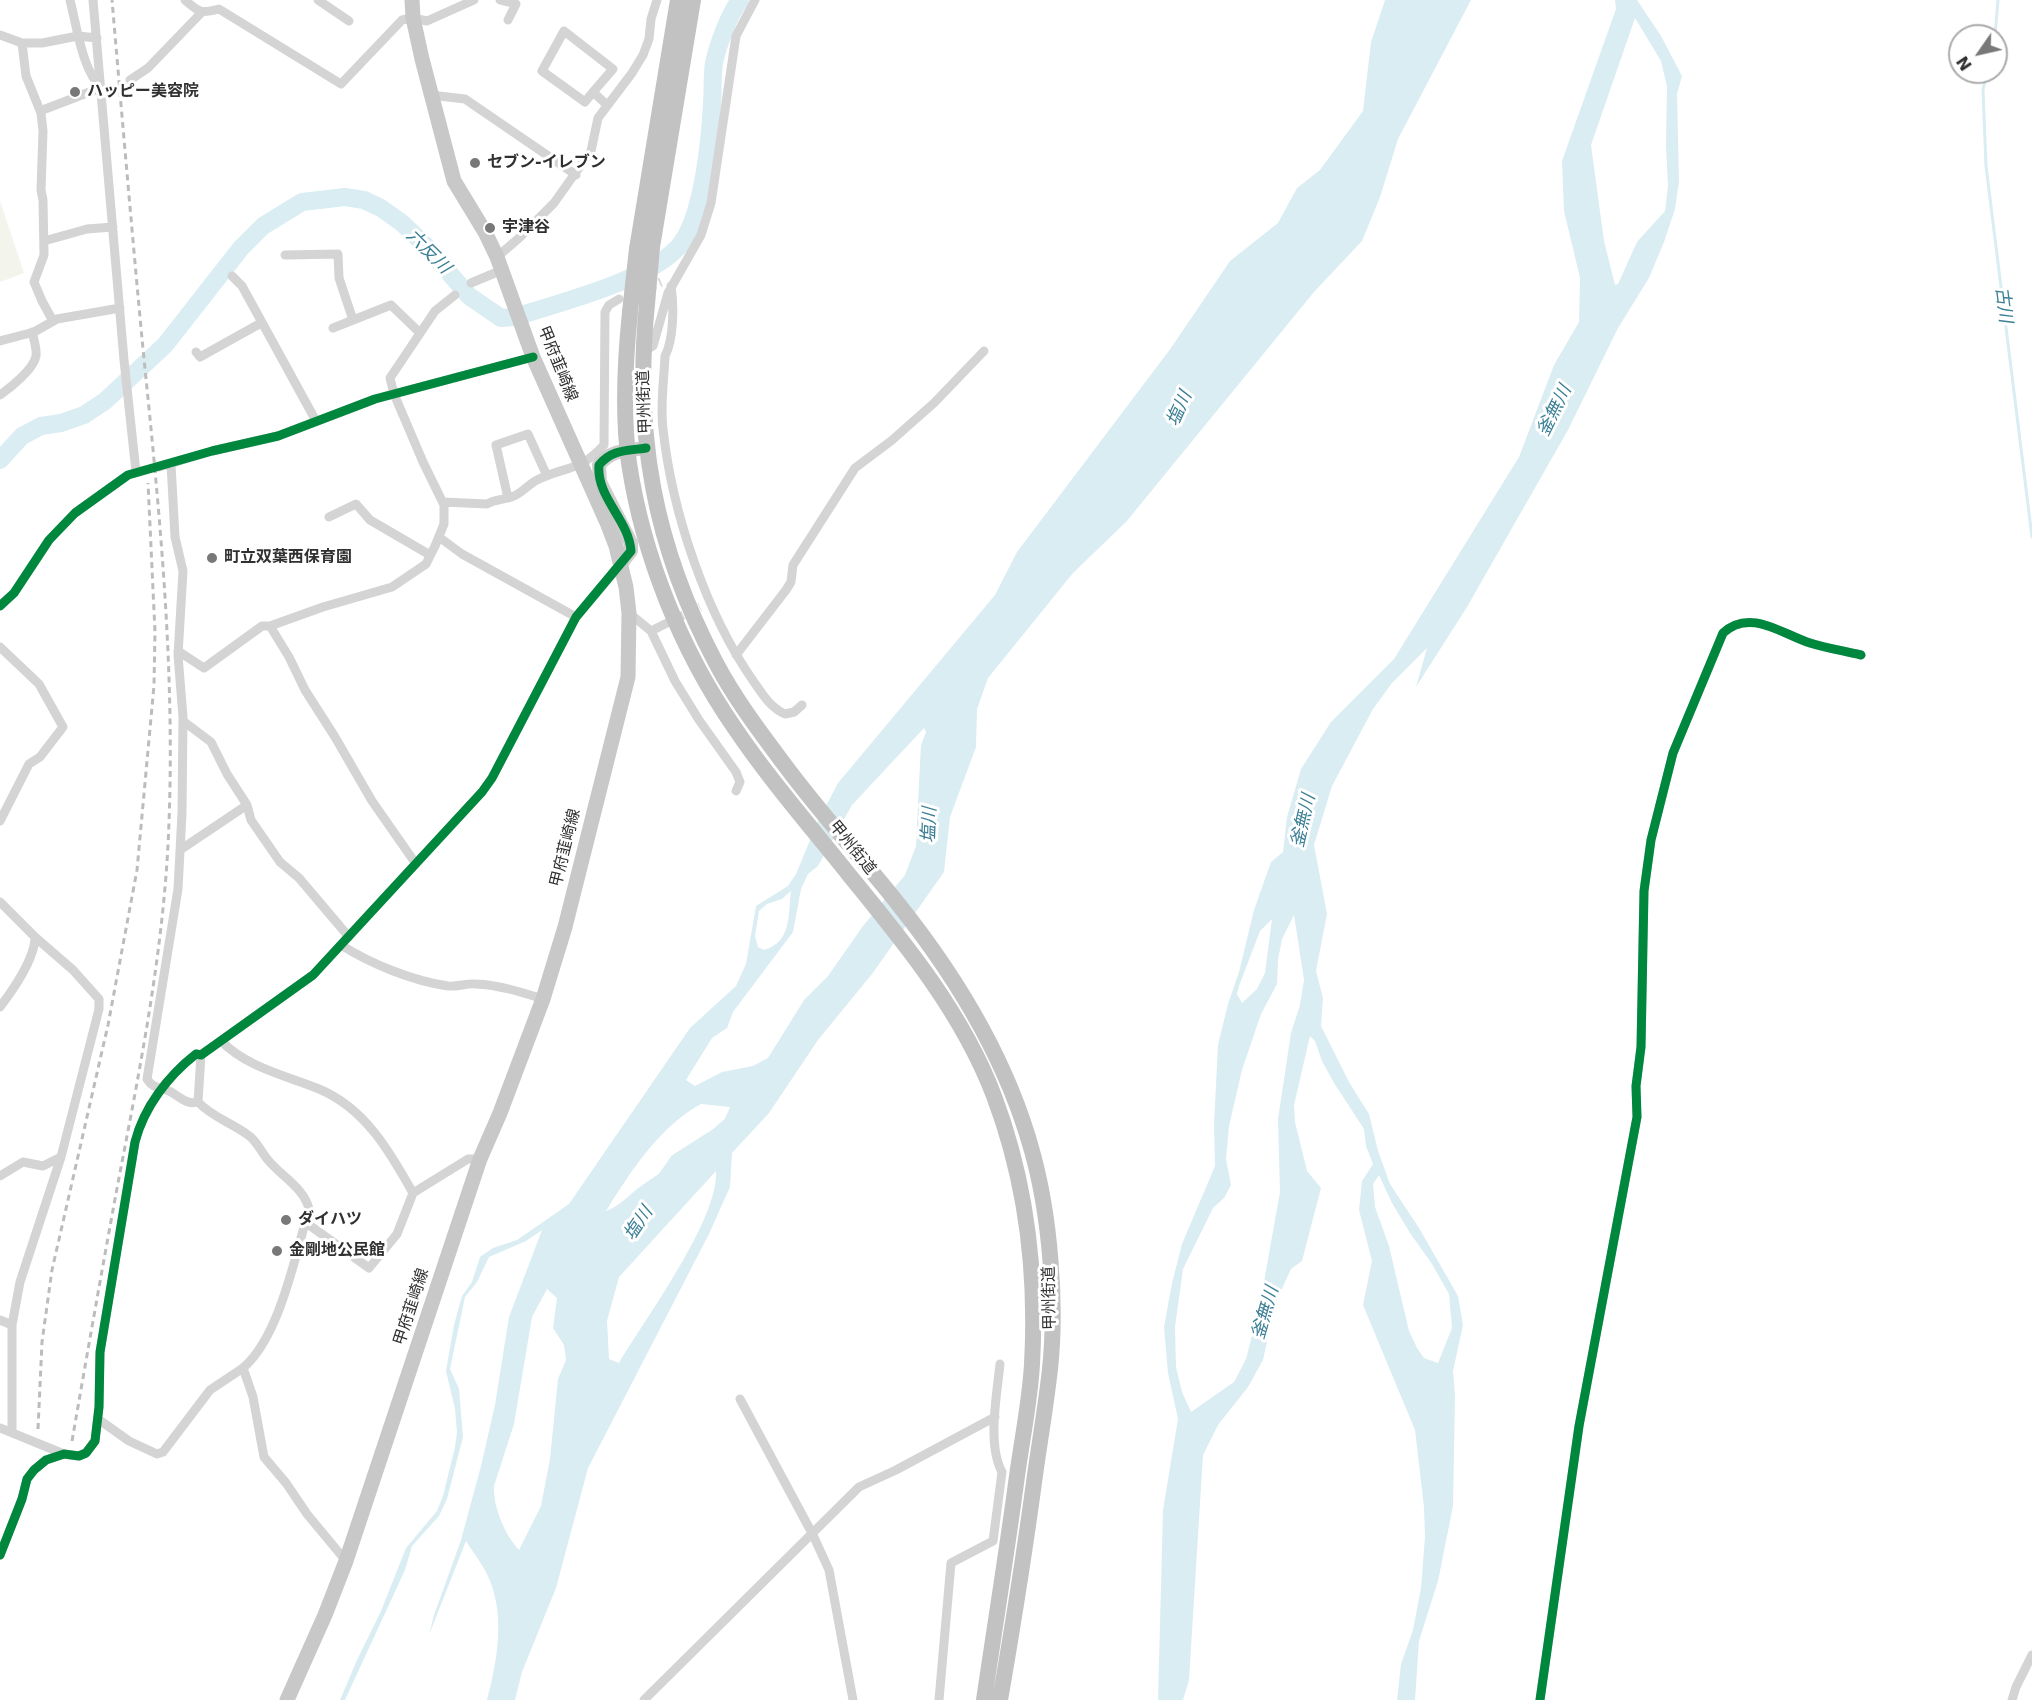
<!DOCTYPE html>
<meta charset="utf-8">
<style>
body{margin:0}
#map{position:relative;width:2032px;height:1700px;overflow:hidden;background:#fff;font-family:"DejaVu Sans",sans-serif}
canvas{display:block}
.north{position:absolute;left:1948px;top:24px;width:60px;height:60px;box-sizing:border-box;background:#fff;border:2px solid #acacac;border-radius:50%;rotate:236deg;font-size:16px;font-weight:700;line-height:24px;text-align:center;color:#303030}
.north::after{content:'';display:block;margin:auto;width:21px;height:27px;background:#787878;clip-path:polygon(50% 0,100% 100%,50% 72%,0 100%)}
</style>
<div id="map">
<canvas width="2032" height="1700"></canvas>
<div class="north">N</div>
</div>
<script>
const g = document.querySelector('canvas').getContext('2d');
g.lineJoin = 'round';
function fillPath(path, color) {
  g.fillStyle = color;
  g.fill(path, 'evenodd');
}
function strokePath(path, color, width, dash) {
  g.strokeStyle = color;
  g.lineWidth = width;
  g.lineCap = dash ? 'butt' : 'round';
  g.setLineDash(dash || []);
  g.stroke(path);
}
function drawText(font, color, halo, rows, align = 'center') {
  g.font = font + ' "DejaVu Sans","Noto Sans JP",sans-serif';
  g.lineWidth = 6;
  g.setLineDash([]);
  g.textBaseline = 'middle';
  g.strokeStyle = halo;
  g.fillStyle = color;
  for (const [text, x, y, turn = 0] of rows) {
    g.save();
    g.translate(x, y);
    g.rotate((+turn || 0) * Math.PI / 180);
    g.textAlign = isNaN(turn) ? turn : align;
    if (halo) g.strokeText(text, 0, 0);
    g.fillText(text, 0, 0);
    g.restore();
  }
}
const green = new Path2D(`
 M0,201L24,273L0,282Z`);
const water = new Path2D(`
 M1385,0H1471L1398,139L1380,197L1362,241L1314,292L1126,522L1073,573L988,678L977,709L976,747L950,817L944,872L872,974L818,1040L769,1113L732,1153L730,1187L709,1234L588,1468L556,1588L522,1672L515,1700H487C497,1662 505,1618 490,1581C485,1567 474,1554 466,1541L429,1635L434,1615L461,1540L481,1466L495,1405L509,1317L542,1230L526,1241L489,1257L477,1282L465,1297L450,1369L459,1389L463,1437L447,1499L439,1516L412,1546L405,1570L345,1700H340L357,1660L381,1611L406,1548L437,1511L443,1496L455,1447L457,1432L455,1409L446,1371L454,1325L462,1296L472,1282L480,1257L493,1248L517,1240L569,1204L690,1028L736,986L746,964L756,906L788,886L796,874L818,821L838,783L995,595L1017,552L1171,348L1230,261L1278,223L1297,188L1320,170L1363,111L1371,42ZM924,728L926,732L921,745L920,763L916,846L905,875L863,926L828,976L804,1000L768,1058L753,1066L722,1072L695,1086L686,1080L712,1038L727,1028L733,1012L793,932L801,889L808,874L818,866L852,805ZM791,891C788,914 792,942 764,950L758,947L755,936L759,911L767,904L782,899ZM701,1104L730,1107C723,1126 704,1155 686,1165C680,1168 674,1168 668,1170C659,1173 651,1179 644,1184C631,1192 621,1206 606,1211C631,1171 659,1127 701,1104ZM716,1171C719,1219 645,1319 619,1363L609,1359L607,1321L619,1277ZM547,1289L557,1298L553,1328L564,1345L566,1360L558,1379L550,1459L541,1506L519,1550C505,1535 493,1507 494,1486L514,1424L532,1317Z
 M1615,0H1637L1661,36L1682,76L1677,94L1679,182L1675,209L1664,242L1649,278L1618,328L1568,430L1467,607L1416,687L1427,648L1392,683L1373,709L1332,786L1314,845L1327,914L1316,971L1323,998L1321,1026L1349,1082L1369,1114L1378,1151L1390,1184L1419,1228L1458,1296L1463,1325L1453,1371L1455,1395L1453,1506L1438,1581L1419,1641L1415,1700H1397L1401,1664L1413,1630L1421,1588L1425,1537L1424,1507L1415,1430L1363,1305L1372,1261L1359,1210L1362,1181L1373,1164L1366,1146L1364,1129L1334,1083L1322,1061L1315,1041L1310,1036L1294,1105L1295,1122L1307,1171L1321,1188L1302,1261L1291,1269L1275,1304L1263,1360L1248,1387L1218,1425L1203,1455L1189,1680L1183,1700H1158L1163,1510L1178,1419L1168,1373L1164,1327L1172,1283L1182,1244L1215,1166L1214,1125L1218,1045L1228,1004L1239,972L1254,910L1271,862L1283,852L1287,817L1301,769L1331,722L1394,659L1519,457L1554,365L1579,322L1580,278L1564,211L1562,161L1616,9ZM1635,18L1661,61L1667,87L1666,145L1668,186L1665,211L1637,242L1618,284L1615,285L1604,241L1591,145ZM1294,915L1304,980L1300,1005L1291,1033L1278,1119L1280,1192L1260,1304L1246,1359L1234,1382L1191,1412L1182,1392L1176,1367L1175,1327L1183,1269L1213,1208L1224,1198L1231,1185L1226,1159L1229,1126L1242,1070L1261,1014L1277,984L1278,960L1282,939ZM1272,919L1265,973L1257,989L1242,1003L1237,994L1239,986L1260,931ZM1379,1175L1392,1203L1410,1233L1432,1264L1449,1294L1452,1328L1438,1363L1424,1358L1417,1348L1409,1331L1389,1246L1375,1207L1373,1184Z`);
const stream = new Path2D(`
 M1995,36L1998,0
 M1987,72L1983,90L1986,166L2032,537`);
const river = new Path2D(`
 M0,460L22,436L41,426L61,423L84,415L105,401L165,345L241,248L263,226L302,202L345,197L364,200L381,208L402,223L428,248L469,296L501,318L515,317C558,303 659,278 683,241C703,211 710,141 712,104C713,91 712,75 714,63C718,44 729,15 740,0
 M660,1188L678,1162L719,1136L728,1128`);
const streetTunnel = new Path2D(`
 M647,288L661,282
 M663,625L700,607`);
const street = new Path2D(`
 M70,0C77,27 82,70 102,89
 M93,0L124,360L136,472
 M185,0C199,12 200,14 219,9L341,84L402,20L413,18L427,21L474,0
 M318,0L349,21
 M500,0L516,4L508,20
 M0,35L22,43H42L78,36L97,38
 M22,43L26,76L41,113L43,131L41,190L43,200L44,255L34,282L42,301L53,321
 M130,80L148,68L202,12
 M593,92L613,69L564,31L542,71L585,102L593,92L607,105
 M430,95L465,99L576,175
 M40,111L100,88
 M44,241L87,229L113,227
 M285,255L338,254L339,278L353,320
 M497,257L519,238L554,203L591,151L598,118L632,73L643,55L649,39L651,19L657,0
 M232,276L242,286L316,421
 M471,283L502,270
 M671,286C674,305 674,339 665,356C664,380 660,405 663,429C672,512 706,614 754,682C763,695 770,707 785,714L794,712L802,705
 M333,328L391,305L420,333
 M0,341L34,332L57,319L120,308
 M196,352L200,357L261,323
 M643,352L653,346L668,293L701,235L711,203L736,36L755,0
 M0,395C10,388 34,369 36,356C37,349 34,340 32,332
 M171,464L175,537L183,571L178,655L183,717L182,813L178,889L147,1079C154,1090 162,1087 171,1092C180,1097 187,1105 198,1102
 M159,467L212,451L278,436L375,399L533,357
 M508,498L496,445L528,434L547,476
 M443,502L487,504C495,499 505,500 514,496C523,492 529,484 537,480C568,465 578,473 604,445L605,312L609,305L619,299
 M329,517L356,504L370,520L430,555
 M439,537L462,554L576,617
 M0,606L14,593L49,540L75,513L128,475L145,470
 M629,613L651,631L675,681L699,720L736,772L740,782L736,791
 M270,626L289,657L305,690L335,737L372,801L416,864
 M651,631L663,625
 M0,647L39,684L63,727L40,757L29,764L0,821
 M178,651L204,668L262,626H270L323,607L392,587L426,564L435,546L444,524V505L423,462L394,394L390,378L435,311L455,295
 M736,655L786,590L791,582L793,565L855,468L891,441L934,403L984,351
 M183,721L211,742L227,774L247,805L251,820L280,862L299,878L349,937
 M180,850L247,805
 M0,902L35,937C35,958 13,990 0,1007
 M341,945C371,964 413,981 448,986C457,987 467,983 476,984C499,985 521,992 543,999
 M221,1041C248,1068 285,1075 319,1089C365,1108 390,1152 413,1193
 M201,1055L198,1102C212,1117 232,1123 248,1135C257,1141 261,1152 268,1160C281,1176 304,1188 309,1209C295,1256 280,1336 243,1368L253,1397L264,1457L286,1483L307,1514L346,1561
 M0,1176L23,1162L43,1166L61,1157
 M305,1222L369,1268L397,1234L413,1193L468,1159H480
 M0,1320L12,1325V1432
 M12,1325L20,1282L61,1157L99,1009V999L73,970L35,937
 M740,1399L813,1535L829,1570L853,1700
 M98,1419L129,1441L157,1454L163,1452L210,1390L243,1368
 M0,1428L64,1454
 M0,1555L22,1499L27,1479L34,1470L46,1460L64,1454L79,1456L86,1453L95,1441L99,1407L100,1352L135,1142C144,1107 168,1076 196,1054L201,1055L313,975L482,792L492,778L576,617L620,565
 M644,1700L859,1487L896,1470L995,1417
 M939,1700L951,1563L993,1541L1002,1472C987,1445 997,1394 1000,1364
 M1540,1700L1579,1426L1637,1117L1636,1086L1641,1047L1644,891L1651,840L1673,753L1723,633C1750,608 1782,634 1810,643C1826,648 1844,651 1861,655
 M2012,1700L2016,1687L2032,1655`);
const secondary = new Path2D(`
 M620,565L631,551V543L600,482L599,465C612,449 627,451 646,448`);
const primary = new Path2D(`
 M287,1700L325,1615L346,1561L480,1159L500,1113L543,999L565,927L628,677L629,613L626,587L616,546L608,525L533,357L497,257L485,232L454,181L422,59L413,18L412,0`);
const highway = new Path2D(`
 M652,247L693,0
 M637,249L678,0
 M647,304C634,435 654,546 716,663C735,699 760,732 784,764C820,813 862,858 899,905C958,979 1007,1060 1032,1151C1050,1215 1057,1303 1050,1369C1046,1405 1040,1440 1035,1475C1025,1550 1013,1625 1000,1700
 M630,312C625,361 622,413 629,463C643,556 681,650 734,727C769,779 811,827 850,876C905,943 963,1014 994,1096C1026,1181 1037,1274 1032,1364C1030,1401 1022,1439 1017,1476C1007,1551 995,1625 984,1700`);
const rail = new Path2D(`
 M38,1429L42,1342L52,1270L108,1025L137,870L154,685L155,632L148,483
 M72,1441C87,1355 102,1269 118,1183C141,1063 165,943 169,822C175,664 159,506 143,349C132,233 122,116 112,0`);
const highwayBridge = new Path2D(`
 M647,304L652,247
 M630,312L637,249`);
const cycleway = new Path2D(`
 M0,606L14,593L49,540L75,513L128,475L212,451L278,436L375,399L533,357
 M0,1555L22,1499L27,1479L34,1470L46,1460L64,1454L79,1456L86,1453L95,1441L99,1407L100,1352L135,1142C144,1107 168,1076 196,1054L201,1055L313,975L482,792L492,778L576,617L631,551C629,520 596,497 599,465C612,449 627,451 646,448
 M1540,1700L1579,1426L1637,1117L1636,1086L1641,1047L1644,891L1651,840L1673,753L1723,633C1750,608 1782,634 1810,643C1826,648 1844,651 1861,655`);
const markers = [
 [75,92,6,"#787878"],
 [475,163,6,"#787878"],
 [490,228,6,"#787878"],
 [212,558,6,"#787878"],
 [286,1220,6,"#787878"],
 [277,1251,6,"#787878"]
];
const poiNames = [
 ["ハッピー美容院",87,92],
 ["セブン-イレブン",487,163],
 ["宇津谷",502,228],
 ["町立双葉西保育園",224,558],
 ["ダイハツ",298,1220],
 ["金剛地公民館",289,1251]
];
const streetNames = [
 ["甲府韮崎線",557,364,68],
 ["甲州街道",645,402,-92],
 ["甲府韮崎線",566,848,-76],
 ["甲州街道",852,848,51],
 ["甲州街道",1050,1298,-91],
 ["甲府韮崎線",412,1307,-72]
];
const waterNames = [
 ["六反川",428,252,45],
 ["古川",2003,305,83],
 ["塩川",1180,409,-66],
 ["釜無川",1555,411,-64],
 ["釜無川",1304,821,-77],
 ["塩川",930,825,-88],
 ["塩川",639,1224,-56],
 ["釜無川",1266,1313,-74]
];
fillPath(green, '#f3f5ed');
fillPath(water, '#daedf2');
strokePath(stream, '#daedf2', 3);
strokePath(river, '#daedf2', 18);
strokePath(streetTunnel, '#d6d6d6', 9, [9, 4.5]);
strokePath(street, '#d4d4d4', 9);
strokePath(secondary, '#cecece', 14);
strokePath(primary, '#c8c8c8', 15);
strokePath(highway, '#c2c2c2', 16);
strokePath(rail, '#bcbcbc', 3, [6, 4.5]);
strokePath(highwayBridge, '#c2c2c2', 16);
strokePath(cycleway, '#00873e', 9);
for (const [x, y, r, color] of markers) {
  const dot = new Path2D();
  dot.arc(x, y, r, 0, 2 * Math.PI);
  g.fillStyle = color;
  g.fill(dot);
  strokePath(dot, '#fff', 2);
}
drawText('bold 16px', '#303030', '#fff', poiNames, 'left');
drawText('16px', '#303030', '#fff', streetNames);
drawText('italic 18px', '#3b7f95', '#fff', waterNames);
</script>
